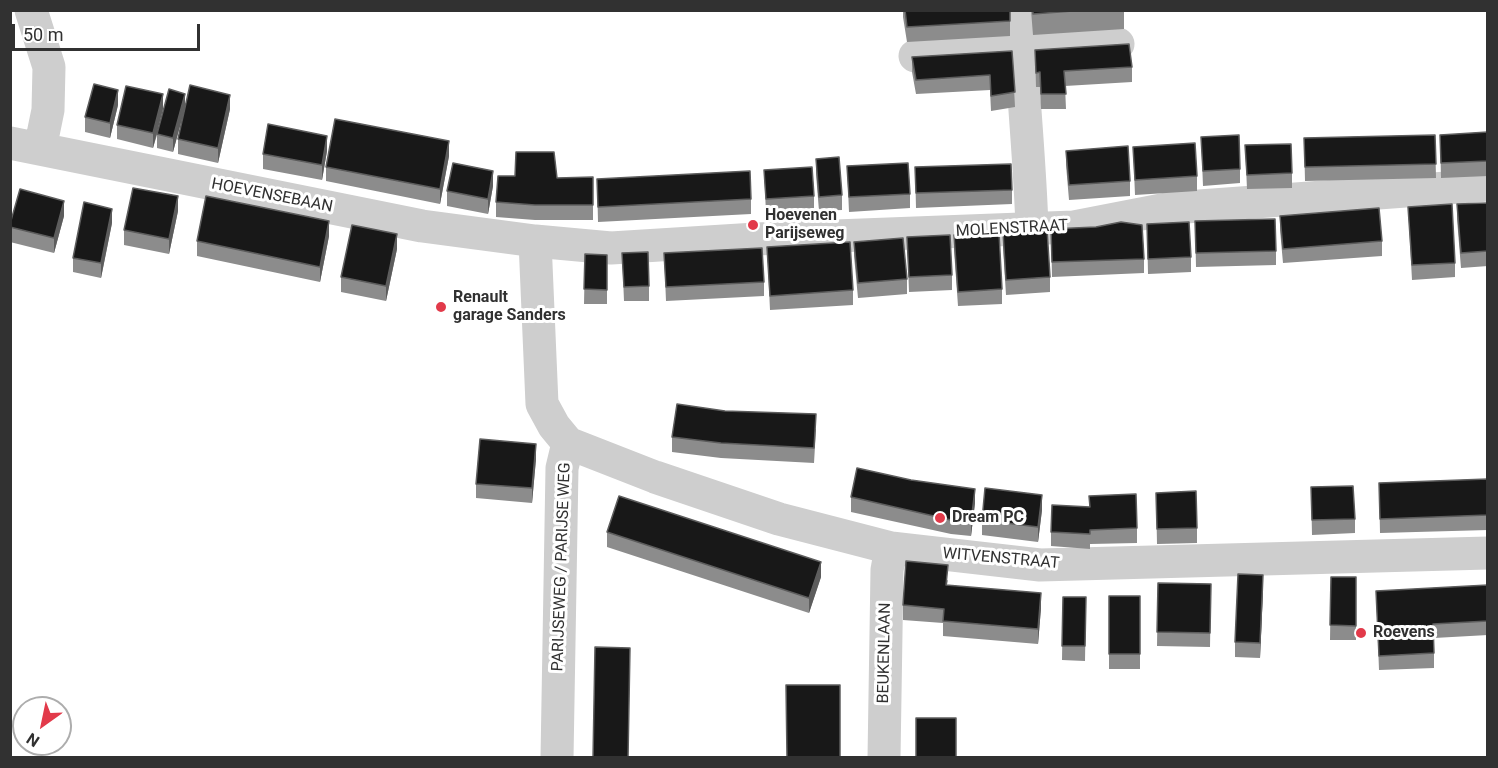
<!DOCTYPE html>
<style>
body{margin:0}
#map{position:relative;width:1498px;height:768px;overflow:hidden;background:#fff;font-family:Roboto,sans-serif}
canvas{display:block}
.frame{position:absolute;inset:0;border:12px solid #313131;pointer-events:none}
.north{position:absolute;left:12px;top:696px;width:60px;height:60px;box-sizing:border-box;background:#fff;border:2px solid #adadad;border-radius:50%;rotate:213deg;font-size:16px;font-weight:700;line-height:24px;text-align:center;color:#313131}
.north::after{content:'';display:block;margin:auto;width:21px;height:27px;background:#e23a4a;clip-path:polygon(50% 0,100% 100%,50% 72%,0 100%)}
.scale{position:absolute;left:12px;top:24px;width:188px;height:27px;box-sizing:border-box;border:3px solid #313131;border-top:0;padding-left:8px;font-size:18px;line-height:21px;white-space:nowrap;color:#313131;-webkit-text-stroke:4px #fff;paint-order:stroke}
</style>
<div id="map">
<canvas width="1498" height="768"></canvas>
<div class="frame"></div>
<div class="north">N</div>
<div class="scale">50 m</div>
</div>
<script>
const g = document.querySelector('canvas').getContext('2d');
g.lineJoin = 'round';
function strokePath(path, color, width, dash) {
  g.strokeStyle = color;
  g.lineWidth = width;
  g.lineCap = dash ? 'butt' : 'round';
  g.setLineDash(dash || []);
  g.stroke(path);
}
function fillPath(path, color) {
  g.fillStyle = color;
  g.fill(path, 'evenodd');
}
function drawText(font, color, halo, rows, align = 'center') {
  g.font = font + ' Roboto,sans-serif';
  g.lineWidth = 6;
  g.setLineDash([]);
  g.textBaseline = 'middle';
  g.strokeStyle = halo;
  g.fillStyle = color;
  for (const [text, x, y, turn = 0] of rows) {
    g.save();
    g.translate(x, y);
    g.rotate((+turn || 0) * Math.PI / 180);
    g.textAlign = isNaN(turn) ? turn : align;
    if (halo) g.strokeText(text, 0, 0);
    g.fillText(text, 0, 0);
    g.restore();
  }
}
const minor = new Path2D(`
 M31,10L49,67L48,110L40,149
 M1020,10C1021,83 1030,156 1032,229
 M915,56L1118,44
 M10,143L422,226L535,241L611,248L756,239L1074,227L1172,208L1488,185
 M535,241L542,404L554,426L568,443L655,477L779,519L891,548L1040,565L1488,553
 M557,758L562,468L568,443
 M884,758L887,570L891,548`);
const wall = new Path2D(`
 M903,10H1010V36L907,42L903,17Z
 M1031,10H1124V29L1033,35Z
 M1035,50L1132,67V82L1065,86L1066,109H1041L1040,87H1036Z
 M1012,51L1015,107L991,111L990,90L916,94L912,72V57Z
 M118,105L110,138L85,132V117Z
 M185,106L230,109L218,163L178,154V139L182,118L173,152L157,148V135L153,148L117,139V125L163,109L158,127Z
 M1488,132V176L1441,178L1440,135Z
 M1435,135L1436,178L1305,181L1304,138Z
 M1201,137L1240,169V183L1203,186Z
 M1245,145L1292,173V188L1247,189Z
 M1133,147L1197,176V191L1135,195Z
 M327,151L322,180L263,169V154Z
 M1066,151L1130,181V196L1069,200L1066,165Z
 M449,156L440,204L326,181V167Z
 M816,159L842,195V210L819,211L816,174Z
 M847,166L910,194V208L849,212Z
 M915,167L1012,190V204L916,208Z
 M764,170L814,196V211L766,213Z
 M593,177V220H535L496,217V202L557,178Z
 M597,179L751,199V214L598,222Z
 M493,186L488,214L447,206V191Z
 M1488,203V266L1461,268L1457,219V204Z
 M1408,207L1455,263V277L1412,280Z
 M178,211L169,254L124,245V230Z
 M64,216L54,253L10,242V224Z
 M1280,216L1382,241V256L1283,263L1280,230Z
 M1195,221L1276,251V265L1196,267Z
 M112,223L101,278L73,272V258Z
 M1147,224L1191,257V272L1148,274Z
 M1051,229L1144,259V273L1052,277Z
 M1003,232L1050,277V292L1006,295L1003,247Z
 M954,235L1002,289V304L958,306L954,250Z
 M329,236L320,282L197,256V241Z
 M907,237L952,275V290L909,292Z
 M854,242L907,279V294L858,298L854,256Z
 M767,247L853,290V305L770,310Z
 M397,249L386,301L341,292V277Z
 M622,253L649,286V301H624Z
 M664,253L764,282V296L666,301Z
 M585,254L607,255V304H584Z
 M816,429L814,463L721,458L672,452V437Z
 M536,459L532,503L476,498V484Z
 M1488,479V530L1380,533L1379,483Z
 M1311,487L1355,519V533L1312,535Z
 M1156,493L1197,528V543L1157,544Z
 M1089,496L1137,528V543L1090,544V549L1051,546V532L1089,507Z
 M851,497L975,503L971,536L951,534L851,512Z
 M1042,510L1038,542L982,535V520Z
 M607,532L821,577L809,613L607,547Z
 M1331,577H1356V640H1330Z
 M948,580L947,585L1041,608L1038,644L943,636V623L903,620V605Z
 M1158,583L1211,584L1210,647L1157,646Z
 M1488,585V635L1434,638V668L1379,670L1376,591Z
 M1263,590L1260,658L1235,657V642Z
 M1109,596H1140V669H1109Z
 M1063,597H1086L1085,661L1062,660Z`);
const shadedWall = new Path2D(`
 M118,90V105L110,138V123Z
 M163,94V109L153,148V133Z
 M185,94V108L173,152V138Z
 M230,95V109L218,163V148Z
 M327,136V151L322,180V165Z
 M449,141V156L440,204V189Z
 M493,171V186L488,214V199Z
 M178,196V211L169,254V239Z
 M64,201V216L54,253V238Z
 M112,209V223L101,278V263Z
 M329,221V236L320,282V267Z
 M397,234V249L386,301V286Z
 M536,444V459L532,503V488Z
 M975,489V503L971,536V522Z
 M1042,495V510L1038,542V527Z
 M821,562V577L809,613V598Z
 M1263,575V590L1260,658V643Z
 M1041,593V608L1038,644V629Z`);
const building = new Path2D(`
 M905,10H1010V21L907,27Z
 M1033,10H1086L1033,14Z
 M1129,44L1132,67L1064,71L1066,94H1041L1040,72L1036,73L1035,50Z
 M1012,51L1015,92L991,96L990,75L916,80L912,57Z
 M94,84L118,90L110,123L85,117Z
 M190,85L230,95L218,148L178,139Z
 M126,86L163,94L153,133L117,125Z
 M169,89L185,94L173,138L157,134Z
 M335,119L449,141L440,189L326,167Z
 M268,124L327,136L322,165L263,154Z
 M1488,132V161L1441,163L1440,135Z
 M1239,135L1240,169L1203,171L1201,137Z
 M1435,135L1436,164L1305,167L1304,138Z
 M1195,143L1197,176L1135,180L1133,147Z
 M1291,144L1292,173L1247,175L1245,145Z
 M1128,146L1130,181L1069,185L1066,151Z
 M516,152H554L557,178L593,177V205H535L496,202L498,176H515Z
 M839,157L842,195L819,197L816,159Z
 M453,163L493,171L488,199L447,191Z
 M908,163L910,194L849,197L847,166Z
 M1011,164L1012,190L916,193L915,167Z
 M812,167L814,196L766,199L764,170Z
 M750,171L751,199L598,207L597,179Z
 M133,188L178,196L169,239L124,230Z
 M20,189L64,201L54,238L10,227V224Z
 M206,196L329,221L320,267L197,241Z
 M84,202L112,209L101,263L73,258Z
 M1488,203V251L1461,253L1457,204Z
 M1452,204L1455,263L1412,265L1408,207Z
 M1379,208L1382,241L1283,249L1280,216Z
 M1275,219L1276,251L1196,253L1195,221Z
 M1121,222L1142,225L1144,259L1052,262L1051,229L1096,227Z
 M1189,222L1191,257L1148,259L1147,224Z
 M352,225L397,234L386,286L341,277Z
 M1047,229L1050,277L1006,280L1003,232Z
 M999,233L1002,289L958,292L954,235Z
 M950,235L952,275L909,277L907,237Z
 M903,238L907,279L858,283L854,242Z
 M850,242L853,290L770,296L767,247Z
 M762,248L764,282L666,287L664,253Z
 M648,252L649,286L624,287L622,253Z
 M585,254L607,255V290L584,289Z
 M677,404L725,411L816,414L814,448L721,443L672,437Z
 M480,439L536,444L532,488L476,484Z
 M857,468L911,480L975,489L971,522L951,520L851,497Z
 M1488,479V515L1380,519L1379,483Z
 M1353,486L1355,519L1312,520L1311,487Z
 M985,488L1042,495L1038,527L982,520Z
 M1196,491L1197,528L1157,529L1156,493Z
 M1136,494L1137,528L1090,530V534L1051,532L1052,505L1090,507L1089,496Z
 M619,496L821,562L809,598L607,532Z
 M906,561L948,565L946,585L1041,593L1038,629L943,621L944,609L903,605Z
 M1238,574L1263,575L1260,643L1235,642Z
 M1331,577H1356V626L1330,625Z
 M1158,583L1211,584L1210,633L1157,632Z
 M1488,585V621L1433,624L1434,653L1379,656L1376,591Z
 M1109,596H1140V654H1109Z
 M1063,597H1086L1085,646H1062Z
 M595,647L630,648L628,758H593Z
 M786,685H840V758H787Z
 M916,718H956V758H916Z`);
const markers = [
 [753,225,6,"#e23a4a"],
 [441,307,6,"#e23a4a"],
 [940,518,6,"#e23a4a"],
 [1361,633,6,"#e23a4a"]
];
const streetNames = [
 ["HOEVENSEBAAN",272,196,11],
 ["MOLENSTRAAT",1012,229,-3],
 ["WITVENSTRAAT",1001,559,5],
 ["PARIJSEWEG / PARIJSE WEG",562,567,-88],
 ["BEUKENLAAN",885,653,-89]
];
const poiNames = [
 ["Hoevenen",765,216],
 ["Parijseweg",765,234],
 ["Renault",453,298],
 ["garage Sanders",453,316],
 ["Dream PC",952,518],
 ["Roevens",1373,633]
];
strokePath(minor, '#cecece', 33);
fillPath(wall, '#8c8c8c');
fillPath(shadedWall, '#5d5d5d');
fillPath(building, '#181818');
strokePath(building, '#5d5d5d', 1.5);
for (const [x, y, r, color] of markers) {
  const dot = new Path2D();
  dot.arc(x, y, r, 0, 2 * Math.PI);
  g.fillStyle = color;
  g.fill(dot);
  strokePath(dot, '#fff', 2);
}
drawText('16px', '#313131', '#fff', streetNames);
drawText('bold 16px', '#313131', '#fff', poiNames, 'left');
</script>
